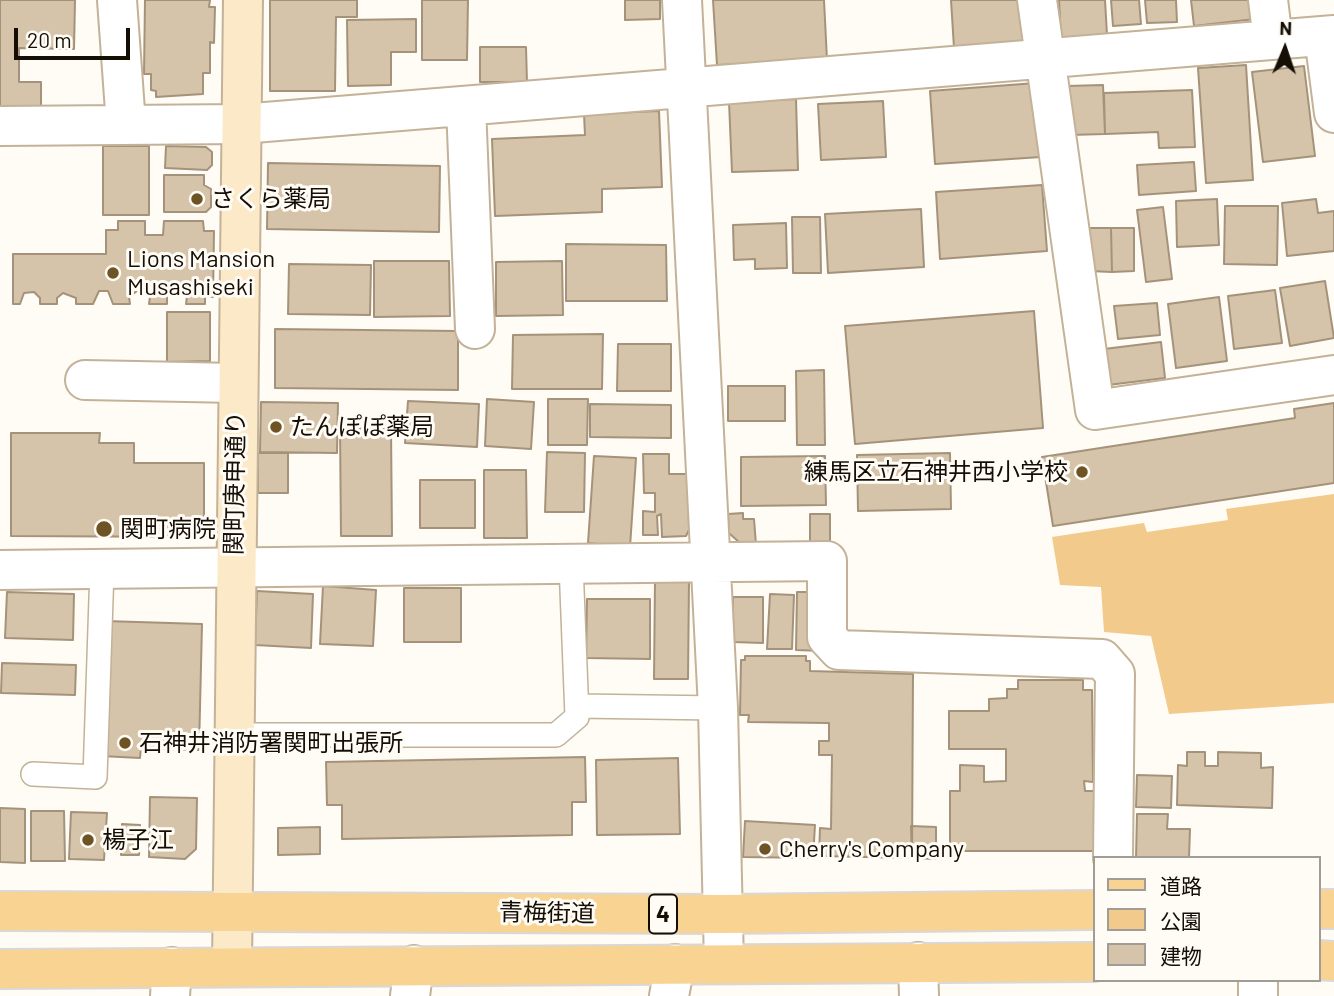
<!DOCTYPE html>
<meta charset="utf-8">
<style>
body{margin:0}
#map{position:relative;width:1334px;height:996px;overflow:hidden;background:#fffbf5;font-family:Barlow,"Noto Sans JP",sans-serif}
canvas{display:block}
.legend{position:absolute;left:1093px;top:856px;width:228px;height:126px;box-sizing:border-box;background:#fffbf5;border:2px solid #a19c95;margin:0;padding:9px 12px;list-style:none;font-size:21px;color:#140e05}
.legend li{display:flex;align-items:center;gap:14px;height:35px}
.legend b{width:35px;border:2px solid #a19c95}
.north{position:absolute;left:1250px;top:14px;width:70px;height:70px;-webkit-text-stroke:5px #fffbf5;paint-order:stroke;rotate:2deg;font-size:19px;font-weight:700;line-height:28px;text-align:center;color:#140e05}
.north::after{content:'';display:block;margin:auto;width:24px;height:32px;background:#140e05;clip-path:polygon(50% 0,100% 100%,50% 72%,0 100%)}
.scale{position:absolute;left:14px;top:28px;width:116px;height:32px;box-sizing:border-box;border:4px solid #140e05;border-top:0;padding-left:9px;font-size:21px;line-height:24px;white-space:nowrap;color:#140e05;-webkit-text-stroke:5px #fffbf5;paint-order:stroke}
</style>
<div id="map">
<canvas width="1334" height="996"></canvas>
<ul class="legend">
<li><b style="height:9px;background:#f8d391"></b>道路</li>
<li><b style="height:19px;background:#f2ca8c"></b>公園</li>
<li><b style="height:19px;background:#d5c4a9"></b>建物</li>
</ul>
<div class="north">N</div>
<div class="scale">20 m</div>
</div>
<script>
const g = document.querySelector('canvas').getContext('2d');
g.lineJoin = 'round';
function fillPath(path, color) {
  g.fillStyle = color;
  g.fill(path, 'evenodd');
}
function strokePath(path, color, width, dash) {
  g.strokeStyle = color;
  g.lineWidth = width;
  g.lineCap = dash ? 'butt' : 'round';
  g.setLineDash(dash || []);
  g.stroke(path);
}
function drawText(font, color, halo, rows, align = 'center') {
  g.font = font + ' Barlow,"Noto Sans JP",sans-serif';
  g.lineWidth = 6;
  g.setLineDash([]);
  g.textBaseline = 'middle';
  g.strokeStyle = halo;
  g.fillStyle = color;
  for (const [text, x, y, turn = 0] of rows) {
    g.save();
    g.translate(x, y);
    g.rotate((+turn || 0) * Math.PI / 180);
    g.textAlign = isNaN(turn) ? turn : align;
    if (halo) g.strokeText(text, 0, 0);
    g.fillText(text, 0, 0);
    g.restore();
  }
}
const green = new Path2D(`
 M1334,494V703L1169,714L1151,636L1104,632L1101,587L1060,585L1052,537L1144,523L1147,532L1228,520L1226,509Z`);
const building = new Path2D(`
 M0,0H75L74,49L19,48V82H41V122L0,121Z
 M145,0H210L209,7H215L214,43L210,42V73H203V94L156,97V91L151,90V74H144Z
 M270,0H357V17H336L335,91H270Z
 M422,0H468L467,60H422Z
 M625,0H660V19L625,20Z
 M713,0H824L827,60L717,65Z
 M951,0H1022L1025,43L954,48Z
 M1059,0H1105L1107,35L1061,38Z
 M1111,0H1139L1141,24L1113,26Z
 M1145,0H1176L1177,22L1147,23Z
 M1191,0H1253L1255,19L1194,26Z
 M416,19V52H391V85L348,86L347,20Z
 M480,47H526L527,82H480Z
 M1246,65L1253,180L1206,183L1198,68Z
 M1304,66L1315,156L1263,162L1252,72Z
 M1036,83L1041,157L935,164L930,91Z
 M1103,85L1105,134L1069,135L1067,86Z
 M1192,90L1195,147L1159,148L1158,132L1105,134L1104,93Z
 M796,99L798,170L732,172L729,102Z
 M883,101L886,157L821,160L818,104Z
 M659,111L662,187L602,189V212L495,216L492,139L585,135L584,114Z
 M103,146H149V215H103Z
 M166,146L206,147L212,152V165L207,170L165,168Z
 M1194,162L1196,191L1139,195L1137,165Z
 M268,163L440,166L439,232L267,229Z
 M164,175H204V185L211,189V207L206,212H164Z
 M1042,185L1047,251L940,259L936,192Z
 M1217,199L1219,245L1177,247L1176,201Z
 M1316,199L1318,213L1334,211V251L1287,256L1282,203Z
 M1225,206H1278L1277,265L1224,264Z
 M1163,207L1172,279L1146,282L1137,210Z
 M921,209L924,267L828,273L825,214Z
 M792,217H820L821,273H793Z
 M118,221H145V235H163L164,221H203L204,231H214L213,297L205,296V304H186L187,296L183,291H173L167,296V304H149L150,297L144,292L137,291L129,297L130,304H113L108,291H99L93,304H76V298L63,293L57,298V304H40V298L34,292L24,293L20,304H13V254H106V230H118Z
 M786,223L787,268L755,269V259L734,260L733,225Z
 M1089,228H1111L1112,272L1089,271Z
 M1111,228H1134V271L1112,272Z
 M566,244L666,245L667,301H566Z
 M374,261H449L450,316L374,317Z
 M562,261L563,315L496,316V262Z
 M289,264L371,265L370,315L288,314Z
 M1325,281L1334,338L1290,346L1280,288Z
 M1275,290L1282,343L1234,349L1228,296Z
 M1219,297L1227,361L1176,368L1168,304Z
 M1157,303L1160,335L1118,339L1114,306Z
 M1034,311L1043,428L855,444L845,326Z
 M167,312H210V361L167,362Z
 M275,329L458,331V390L275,388Z
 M603,334L602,389H512L513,335Z
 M1161,342L1165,378L1108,385L1104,349Z
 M618,344H671V391H617Z
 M824,370L825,445H797L796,371Z
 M728,386H785V421H728Z
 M487,399L534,402L531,449L485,446Z
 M548,399H588L587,445H548Z
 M408,401L479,404L477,447L405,443Z
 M261,402L338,403L337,453L260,452Z
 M1334,403V483L1053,526L1042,457L1295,418L1294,409Z
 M590,404L671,405V438L590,437Z
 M340,428H391L392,536H341Z
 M11,433H100L99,443H134V463H204V537L11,536Z
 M547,452L585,453L584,512H545Z
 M258,453H288V493H258Z
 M950,453L951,509L858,511L857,455Z
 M643,454H669V474H689V530L686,536L662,537L661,514L657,516L658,535H643V511L655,512V493H644Z
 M594,456L636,458L630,547L588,543Z
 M825,456L826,505L741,506V457Z
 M484,470H526L527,538H484Z
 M420,480H475V528H420Z
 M743,513V519H754L756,545H742L729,533L728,514Z
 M810,514H830V542H810Z
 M655,580H689L688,679H654Z
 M323,586L376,590L373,646L320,644Z
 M404,588H461V642H404Z
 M257,591L313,594L311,648L255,645Z
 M7,592L74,594L73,640L5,638Z
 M797,592H813L823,651L796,650Z
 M770,594L794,595L792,649H767Z
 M733,597H763V643L733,642Z
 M587,599H650V659L586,658Z
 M105,621L202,624L199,750L141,748L140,758L101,756Z
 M745,656H806V661H810V671L913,674L912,858L819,856L820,828L831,829L832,755H819V741H829V723L748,722L749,715H740L741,660H745Z
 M2,663L76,665L75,695L1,693Z
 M1018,680H1083V690H1092L1093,782L1084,781L1085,791H1094V851H950V791H960V765L984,766V782L1006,781V749H949V711H989V699L1007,698V689H1018Z
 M1187,752H1205V766H1218V752L1261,753V768L1273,767L1272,808L1177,805L1178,765L1187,766Z
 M585,757L586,802H572V835L342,839V805H327L326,762Z
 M678,758L680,834L597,835L596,760Z
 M1137,775L1172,776L1171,808L1136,807Z
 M150,797L197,798L196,849L185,859L149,857Z
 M0,808L25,809V863L0,862Z
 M31,811H64L65,861H31Z
 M71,812L107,813L104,860L69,859Z
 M1137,814H1168L1167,829H1190L1189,858H1136Z
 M745,821L815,825L813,858L743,857Z
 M122,824L140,825L139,855H121Z
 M911,826L936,827V859L912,858Z
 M320,827V854L278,855V828Z`);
const lane = new Path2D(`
 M577,706L718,708
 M233,735H556L577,717L571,564
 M33,774L95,777L102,569`);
const street = new Path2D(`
 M117,0L126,125
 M682,0L718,708L724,964
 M1037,0L1095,410L1334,375
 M1268,0L1273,40
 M1324,36L1334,113
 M466,106L475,329
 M0,126L241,124L1334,35
 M85,380L237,383
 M0,570L827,561V637L839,650L1102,659L1115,674L1113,858
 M918,962L919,996
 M1258,980V996
 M170,996L172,967
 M410,996L414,965
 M669,996L675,964`);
const secondary = new Path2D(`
 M232,966L243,0`);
const primary = new Path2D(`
 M1318,909H1334
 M0,911L723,914L1094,910
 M1318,960L1334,961
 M0,969L1094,962`);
const markers = [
 [197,199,7,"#6e5325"],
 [113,273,7,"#6e5325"],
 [276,427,7,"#6e5325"],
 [1082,472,7,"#6e5325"],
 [104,529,9,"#6e5325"],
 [125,743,7,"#6e5325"],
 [88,840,7,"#6e5325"],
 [765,849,7,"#6e5325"]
];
const shields = [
 [663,914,28]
];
const shieldNames = [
 ["4",663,914]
];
const poiNames = [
 ["さくら薬局",211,199],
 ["Lions Mansion",127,259],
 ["Musashiseki",127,287],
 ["たんぽぽ薬局",290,427],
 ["練馬区立石神井西小学校",1068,472,"right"],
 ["関町病院",120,529],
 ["石神井消防署関町出張所",139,743],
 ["楊子江",102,840],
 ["Cherry's Company",779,849]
];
const streetNames = [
 ["関町庚申通り",235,483,-89],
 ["青梅街道",547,913,1]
];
fillPath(green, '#f2ca8c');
fillPath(building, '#d5c4a9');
strokePath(building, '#a4937a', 2);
strokePath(lane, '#c3b298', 26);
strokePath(street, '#c3b298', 42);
strokePath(secondary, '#c3b298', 42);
strokePath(primary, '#d9d8d7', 42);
strokePath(lane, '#fff', 23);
strokePath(street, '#fff', 38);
strokePath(secondary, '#fce9c8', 38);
strokePath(primary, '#f8d391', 38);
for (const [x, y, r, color] of markers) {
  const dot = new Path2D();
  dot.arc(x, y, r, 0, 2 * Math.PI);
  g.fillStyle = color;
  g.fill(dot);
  strokePath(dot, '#fffbf5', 2.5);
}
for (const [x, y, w] of shields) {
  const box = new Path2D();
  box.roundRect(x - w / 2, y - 19.5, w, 39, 5);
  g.fillStyle = '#fffbf5';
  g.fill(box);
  strokePath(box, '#140e05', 2);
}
drawText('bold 23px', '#140e05', null, shieldNames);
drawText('24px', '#140e05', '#fffbf5', poiNames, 'left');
drawText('24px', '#140e05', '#fffbf5', streetNames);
</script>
